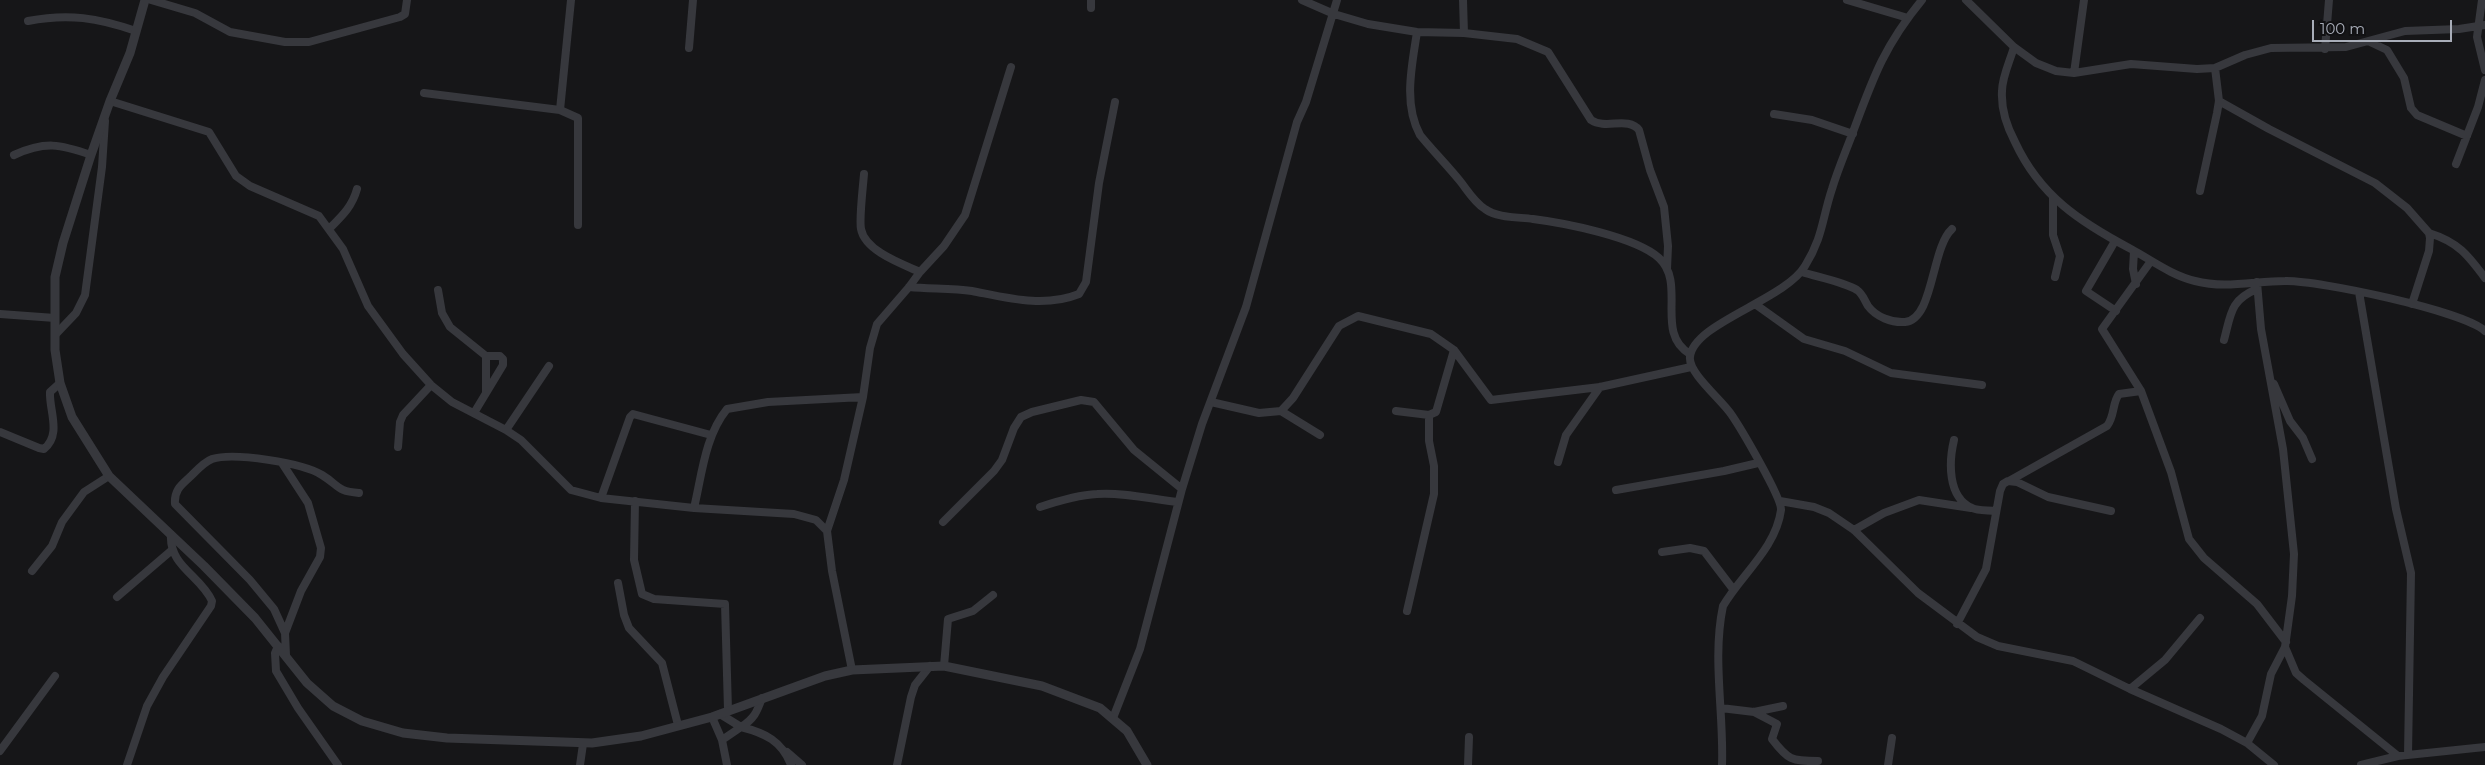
<!DOCTYPE html>
<style>
body{margin:0}
#map{position:relative;width:2485px;height:765px;overflow:hidden;background:#161618;font-family:Montserrat,sans-serif}
canvas{display:block}
.scale{position:absolute;left:2312px;top:20px;width:140px;height:22px;box-sizing:border-box;border:2px solid #a8adb8;border-top:0;padding-left:6px;font-size:15px;line-height:18px;white-space:nowrap;color:#a8adb8;-webkit-text-stroke:4px #111113;paint-order:stroke}
</style>
<div id="map">
<canvas width="2485" height="765"></canvas>
<div class="scale">100 m</div>
</div>
<script>
const ctx = document.querySelector('canvas').getContext('2d');
ctx.lineJoin = 'round';
function strokePath(path, color, width, dash) {
  ctx.strokeStyle = color;
  ctx.lineWidth = width;
  ctx.lineCap = dash ? 'butt' : 'round';
  ctx.setLineDash(dash || []);
  ctx.stroke(path);
}
strokePath(new Path2D(`
 M151,0l44,13 35,19 55,10h24l91,-25 5,-3 2,-14
 M1302,0l32,14 34,10 49,8 47,1 53,6 31,13 43,68c15,10 37,-4 48,10l11,40 14,37 4,39 -1,23
 M1463,0l1,33
 M1847,0l61,18
 M1966,0l48,47 22,16 20,8 18,2 57,-9 66,5 18,-1 30,-13 26,-7 75,-1 59,-16 54,-2 26,-4
 M2482,0l-5,37 8,33
 M1091,8v-8
 M28,21c41,-8 70,-3 108,10
 M1417,32c-5,33 -14,72 3,103 13,16 27,30 40,46 8,10 14,21 25,28 12,9 33,8 48,10 32,4 103,18 126,39 28,26 -5,75 31,96
 M2370,42l17,8 17,28 7,30 6,7 50,21
 M2014,47c-4,14 -12,30 -12,44 -1,17 5,36 13,51 25,54 65,80 116,107 22,12 40,26 64,32 30,8 60,0 90,0 33,-1 179,30 200,50
 M689,48l4,-48
 M2325,49l4,-49
 M2074,73l10,-73
 M424,93l136,17 18,8v107
 M110,101l99,31 27,44 14,10 69,30 24,33 25,57 35,48 28,31 21,17 54,28 15,10 50,50 30,8 93,10 100,6 22,6 11,11 5,40 20,99
 M2219,101l50,28 106,54 32,25 22,25 1,5 -1,13 -17,53
 M560,110l11,-110
 M1774,114l38,6 41,14
 M14,155c31,-14 46,-11 77,0
 M2456,164l22,-57 7,-27
 M864,174c-1,13 -5,45 -3,55 4,22 41,35 59,43
 M2200,191l17,-78 2,-12 -4,-33
 M2053,197v38l7,21 -5,21
 M329,229c13,-13 23,-22 28,-40
 M2429,233c29,9 39,22 56,45
 M2115,241l-29,50 30,20
 M2134,251l-1,18 3,15
 M2151,261l-49,68 39,62 30,81 18,67 15,19 53,46 29,38
 M1802,272c15,5 42,10 55,18 6,4 7,10 11,16 8,11 24,17 37,16 29,-3 26,-74 47,-93
 M909,287c21,2 43,1 63,4 36,7 72,17 107,3l7,-12 13,-99 16,-81
 M438,290l4,23 8,14 36,29h14l3,3v6l-29,48
 M2359,292l37,217 15,64 -3,182
 M1755,304l49,35 41,12 46,22 91,12
 M0,314l55,4
 M56,334l20,-21 9,-18 17,-128 3,-46
 M2224,340c7,-26 6,-40 33,-51
 M2274,384l16,37 13,17 9,21
 M486,392v-36
 M1211,402l48,11 22,-2 12,-13 46,-72 19,-10 73,18 23,16 37,50 109,-13 91,-20
 M1281,411l39,24
 M1396,411l33,4 7,-3 18,-62
 M506,430l43,-64
 M0,432l39,16 5,1c18,-15 5,-38 6,-57l10,-9
 M1954,440c-5,21 -7,57 18,68 6,3 16,2 24,3
 M398,447l2,-25 3,-7 28,-30
 M1558,462l8,-27 34,-48
 M282,463l26,40 13,45 -1,9 -19,34 -16,42
 M2009,481l98,-55c8,-10 5,-23 12,-32l22,-3
 M1616,490l108,-19 34,-8
 M601,498l29,-81 3,-3 78,21
 M635,501l-1,59 8,34 12,5 71,5 3,106
 M1780,501l34,6 15,6 25,17 64,63 59,44 21,9 75,15 57,28 91,40 26,14 27,22
 M1040,507c18,-6 37,-12 57,-13 26,-2 54,5 81,8
 M694,508c8,-34 11,-72 33,-99l41,-7 95,-5
 M943,522l51,-51 8,-11 12,-32 7,-11 11,-5 49,-12 13,2 40,48 48,39
 M1854,530l30,-17 35,-13 52,8
 M827,531l17,-51 19,-83 7,-49 7,-24 32,-37 11,-15 24,-26 21,-31 46,-148
 M1662,552l28,-4 14,3 29,38
 M32,571l20,-25 10,-24 22,-30 25,-16
 M618,583l6,32 5,13 33,35 16,62
 M117,597l55,-47
 M1407,611l27,-117v-28l-5,-25v-26
 M1957,624l29,-55 14,-78 3,-7 5,-3 9,1 31,15 63,14
 M278,646l-3,7 1,18 22,37 40,57
 M2285,647l11,26 8,7 94,76
 M286,655l-1,-22 -11,-24 -24,-29 -75,-76c-1,-14 6,-19 16,-28 6,-6 13,-14 21,-17 22,-7 91,4 110,16 18,11 14,16 37,18
 M944,666l4,-47 25,-8 20,-16
 M2130,689l35,-29 35,-42
 M1721,708l33,4 29,-6
 M1754,712l23,12 -5,15c16,21 19,22 46,22
 M720,714l21,13c13,-8 16,-15 21,-29
 M712,717l10,23 19,-13c24,6 41,14 50,38
 M1113,718l27,-69 42,-160 20,-65 44,-117 51,-185 9,-20 31,-102
 M722,740l5,25
 M2247,743l15,-27 9,-42 14,-27 7,-51 2,-42 -11,-105 -22,-120 -4,-47
 M0,751l55,-75
 M787,752l15,13
 M127,765l20,-59 16,-29 48,-71 1,-5c-11,-25 -43,-35 -41,-66
 M580,765l3,-21
 M897,765l14,-68 4,-12 15,-19
 M1468,765l1,-28
 M1722,765c2,-52 -10,-107 1,-159 18,-31 53,-58 58,-96 1,-12 -41,-83 -50,-96 -9,-14 -43,-41 -41,-57 3,-34 95,-57 115,-91 18,-29 17,-47 27,-77 6,-20 14,-38 21,-57 20,-54 31,-86 69,-132
 M1888,765l4,-27
 M2361,765l37,-9 87,-9`), '#37383d', 8);
strokePath(new Path2D(`
 M145,0l-15,53 -20,48 -19,54 -28,88 -8,34v73l5,33 12,34 37,59 95,90 51,52 52,65 26,23 29,15 41,12 44,5 145,5 49,-7 71,-19 113,-41 27,-6 92,-4 98,20 58,22 27,23 20,34`), '#37383d', 9);
</script>
